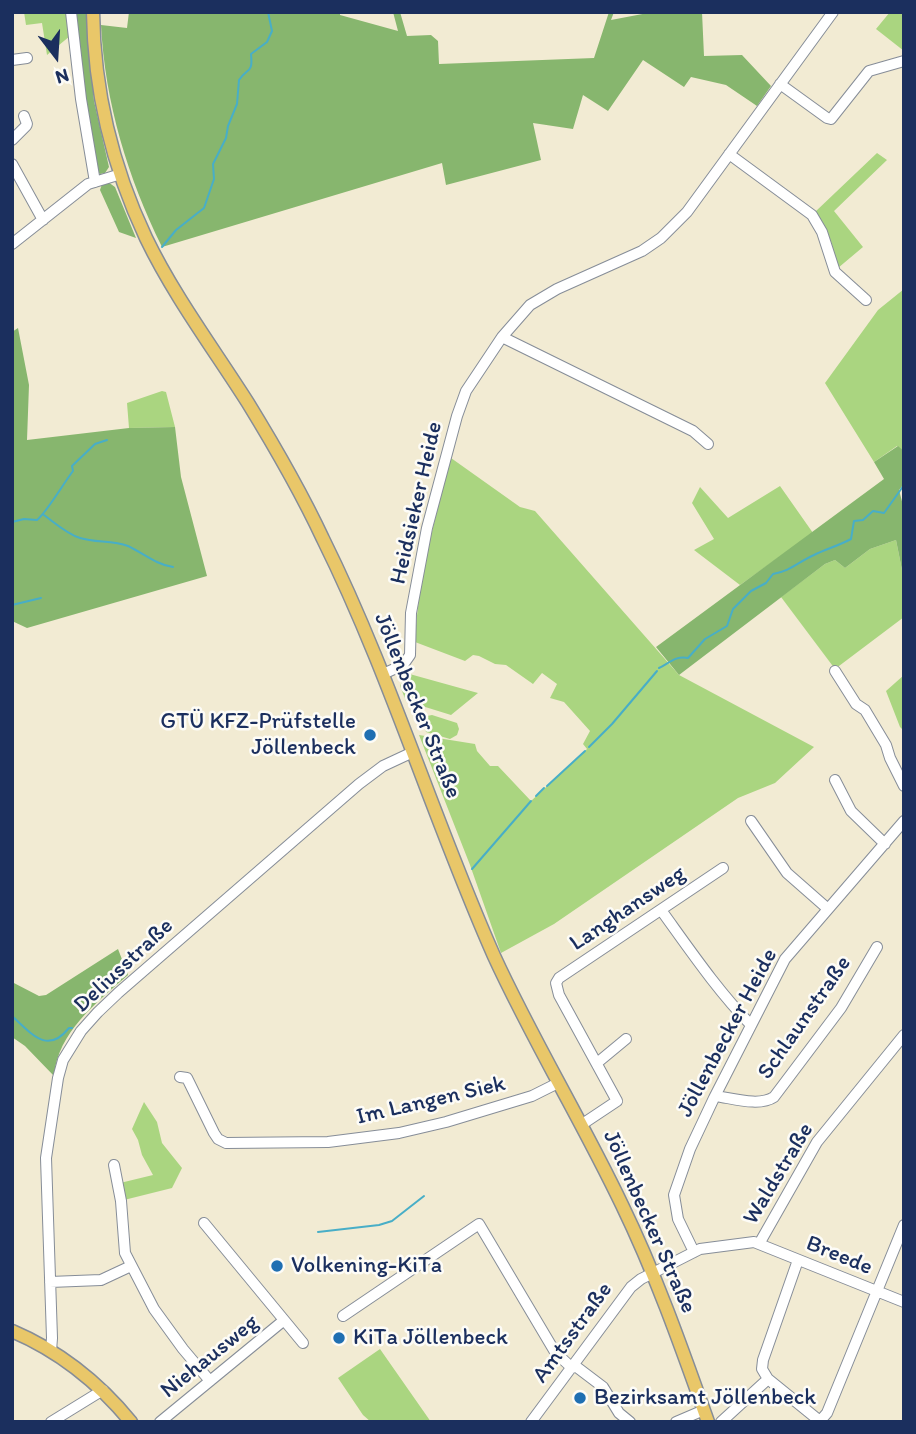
<!DOCTYPE html>
<meta charset="utf-8">
<style>
body{margin:0}
#map{position:relative;width:916px;height:1434px;overflow:hidden;background:#f2ebd3;font-family:Itim,sans-serif}
canvas{display:block}
.frame{position:absolute;inset:0;border:14px solid #1b2f5e;pointer-events:none}
.north{position:absolute;left:21px;top:21px;width:70px;height:70px;-webkit-text-stroke:5px #fdfcf7;paint-order:stroke;rotate:163deg;font-size:19px;font-weight:700;line-height:28px;text-align:center;color:#1b2f5e}
.north::after{content:'';display:block;margin:auto;width:24px;height:32px;background:#1b2f5e;clip-path:polygon(50% 0,100% 100%,50% 72%,0 100%)}
</style>
<div id="map">
<canvas width="916" height="1434"></canvas>
<div class="frame"></div>
<div class="north">N</div>
</div>
<script>
const ctx = document.querySelector('canvas').getContext('2d');
ctx.lineJoin = 'round';
function paint(path, color) {
  ctx.fillStyle = color;
  ctx.fill(path, 'evenodd');
}
function strokePath(path, color, width, dash) {
  ctx.strokeStyle = color;
  ctx.lineWidth = width;
  ctx.lineCap = dash ? 'butt' : 'round';
  ctx.setLineDash(dash || []);
  ctx.stroke(path);
}
function write(font, color, halo, rows, align = 'center') {
  ctx.font = font + ' Itim,sans-serif';
  ctx.lineWidth = 5;
  ctx.setLineDash([]);
  ctx.textBaseline = 'middle';
  ctx.strokeStyle = halo;
  ctx.fillStyle = color;
  for (const [text, x, y, turn = 0] of rows) {
    ctx.save();
    ctx.translate(x, y);
    ctx.rotate((+turn || 0) * Math.PI / 180);
    ctx.textAlign = isNaN(turn) ? turn : align;
    if (halo) ctx.strokeText(text, 0, 0);
    ctx.fillText(text, 0, 0);
    ctx.restore();
  }
}
paint(new Path2D(`
 M24,12h43l3,24 -23,19 -5,-32 -16,2z
 M890,12h14v39l-28,-22z
 M877,153l10,7 -53,51 29,36 -25,21 -15,-44 -8,-12z
 M904,289v162l-7,-5 -23,16 -49,-79 53,-73z
 M162,391l4,1 9,35 -46,1 -2,-25z
 M451,458l69,49 15,4 144,164 135,72 -39,36 -37,15 -184,126 -53,29 -31,-88 -51,-130 56,9 2,7 13,15h8l33,35 56,-52 -4,-5 7,-13 -26,-29 -14,-4 7,-14 -15,-11 -9,11 -27,-19 -11,-1 -16,-8 -6,-1 -8,6 -50,-19c3,-63 20,-124 36,-184z
 M780,486l33,47 -73,52 -46,-35 20,-11 -22,-36 8,-16 28,31z
 M896,540l8,40v37l-69,52 -54,-72 44,-33 10,-4 10,8 25,-19z
 M406,673l72,20 -27,22 -45,-14 -6,-15z
 M904,675v56l-4,-4 -14,-36z
 M432,715l25,8 2,6 -2,6 -7,4 -24,-7 -3,-9 4,-7z
 M144,1102l13,20 5,21 20,25 -10,20 -48,12 -4,-17 33,-8 -11,-20 -4,-15 -6,-11z
 M380,1349l51,73h-60l-8,-7 -25,-37z`), '#aad580');
paint(new Path2D(`
 M75,12h11l8,89 15,66 -4,6 -5,1 -6,-6z
 M129,12h211v3l58,16 -5,-19h7l7,24 24,-1 7,6 1,23 155,-6 15,-46h5l-3,8 42,-8h49l2,44 38,-1 29,31 -14,20 -31,-21 -35,-8 -7,10 -41,-27 -35,51 -25,-16 -10,34 -40,-6 8,37 -95,25 -4,-22 -280,84c-34,-69 -57,-144 -61,-222l26,3z
 M108,182l7,5 21,51 -17,-6 -19,-42 2,-6z
 M18,328l11,57 -2,55 102,-12 46,-1 6,50 26,99 -180,52 -15,-7v-289z
 M898,446l6,5v33l-5,6 5,19v71l-8,-40 -26,9 -25,19 -10,-8 -10,4 -146,111 -23,-28 228,-168 -10,-17z
 M118,949l10,26c-32,28 -70,57 -74,101l-29,-30 -13,-9v-55l27,14 7,-1z`), '#87b66e');
strokePath(new Path2D(`
 M162,247l14,-17 28,-22 10,-29 -1,-15 13,-26 2,-12 9,-22 2,-24c9,-13 14,-6 12,-26l16,-12 5,-11 -4,-19
 M44,515c11,8 23,19 36,23 16,5 32,2 48,8 15,7 29,19 45,21
 M12,522l12,-3 13,1c10,-8 26,-36 36,-49l-1,-5 23,-22 12,-4
 M12,605l29,-7
 M659,668c9,-4 17,-13 29,-10l17,-19 22,-13 6,-17 18,-18 15,-8 7,-9c18,-3 25,-12 41,-19 12,-6 24,-9 37,-16l3,-18 9,-1 10,-9 11,2 20,-28
 M589,747l23,-23 45,-53
 M547,786l38,-35
 M536,796l8,-8
 M472,869l59,-68
 M12,1016c20,18 35,39 57,12h3
 M318,1232l61,-7 13,-4 32,-25`), '#48aec7', 2);
const minor = new Path2D(`
 M71,12l10,87 14,83
 M12,60l15,-2
 M780,84l47,34 4,1 38,-48 35,-10
 M12,140l14,-14 1,-2 -3,-8
 M729,154l83,61 10,17 13,40 31,28
 M12,164l31,56
 M12,244l76,-60 33,-10
 M502,337l191,94 15,13
 M835,671l21,33 9,6 21,35 4,13 14,28
 M383,674l20,-9 7,-10 1,-42 16,-85 30,-112 9,-25 36,-54 28,-32 27,-16 85,-38 19,-13 26,-26 146,-200
 M835,780l16,31 34,33
 M751,821l36,52 41,36
 M661,910c29,40 56,80 90,115
 M597,1063l29,-24
 M180,1077l7,1 27,55 4,6 8,4 102,-1 71,-9 47,-11 86,-26 26,-13
 M715,1096c17,2 44,11 59,1l67,-89 36,-61
 M581,1125l36,-24 -58,-106 -3,-12 3,-5 164,-110
 M114,1165l7,36 4,52 29,56 29,40 27,32
 M204,1223l99,120
 M759,1244l58,-102 87,-107
 M694,1252l-16,-33 -4,-24 16,-46 24,-51 71,-139 119,-138
 M798,1260l-35,100 -1,9 6,10 53,43
 M50,1282l51,-2 30,-14
 M343,1316l136,-92 76,128 17,16
 M51,1351l1,-13 -6,-180 12,-80 5,-18 18,-29 17,-19 20,-19 241,-209 24,-18 30,-14
 M574,1365l29,22 16,26 11,9
 M820,1421l7,-8 77,-188
 M51,1422l52,-32
 M160,1422l123,-101
 M531,1422l100,-135 10,-8 59,-30 54,-7 150,60
 M676,1422l28,-12
 M721,1422l47,-43`);
const major = new Path2D(`
 M93,12c1,78 20,156 53,226 28,58 67,110 102,165 27,44 53,89 75,136 67,135 110,280 171,417 39,85 88,165 128,249 34,70 60,144 86,217
 M12,1331c47,20 87,52 119,91`);
strokePath(minor, '#868d98', 12);
strokePath(major, '#868d98', 15);
strokePath(minor, '#fff', 10);
strokePath(major, '#e9c769', 12);
for (const [x, y, r, color] of [
 [370,735,7,"#1f6fb2"],
 [277,1266,7,"#1f6fb2"],
 [339,1338,7,"#1f6fb2"],
 [580,1398,7,"#1f6fb2"]
]) {
  const dot = new Path2D();
  dot.arc(x, y, r, 0, 2 * Math.PI);
  ctx.fillStyle = color;
  ctx.fill(dot);
  strokePath(dot, '#fdfcf7', 2.5);
}
write('23px', '#1b2f5e', '#fdfcf7', [
 ["Heidsieker Heide",417,503,-77],
 ["Jöllenbecker Straße",417,706,68],
 ["Langhansweg",628,909,-34],
 ["Deliusstraße",124,966,-43],
 ["Schlaunstraße",805,1018,-55],
 ["Jöllenbecker Heide",728,1033,-62],
 ["Im Langen Siek",431,1101,-13],
 ["Waldstraße",779,1174,-59],
 ["Jöllenbecker Straße",649,1222,66],
 ["Breede",839,1256,22],
 ["Amtsstraße",573,1333,-54],
 ["Niehausweg",210,1357,-39]
]);
write('23px', '#1b2f5e', '#fdfcf7', [
 ["GTÜ KFZ-Prüfstelle",356,722,"right"],
 ["Jöllenbeck",356,748,"right"],
 ["Volkening-KiTa",291,1266],
 ["KiTa Jöllenbeck",353,1338],
 ["Bezirksamt Jöllenbeck",594,1398]
], 'left');
</script>
